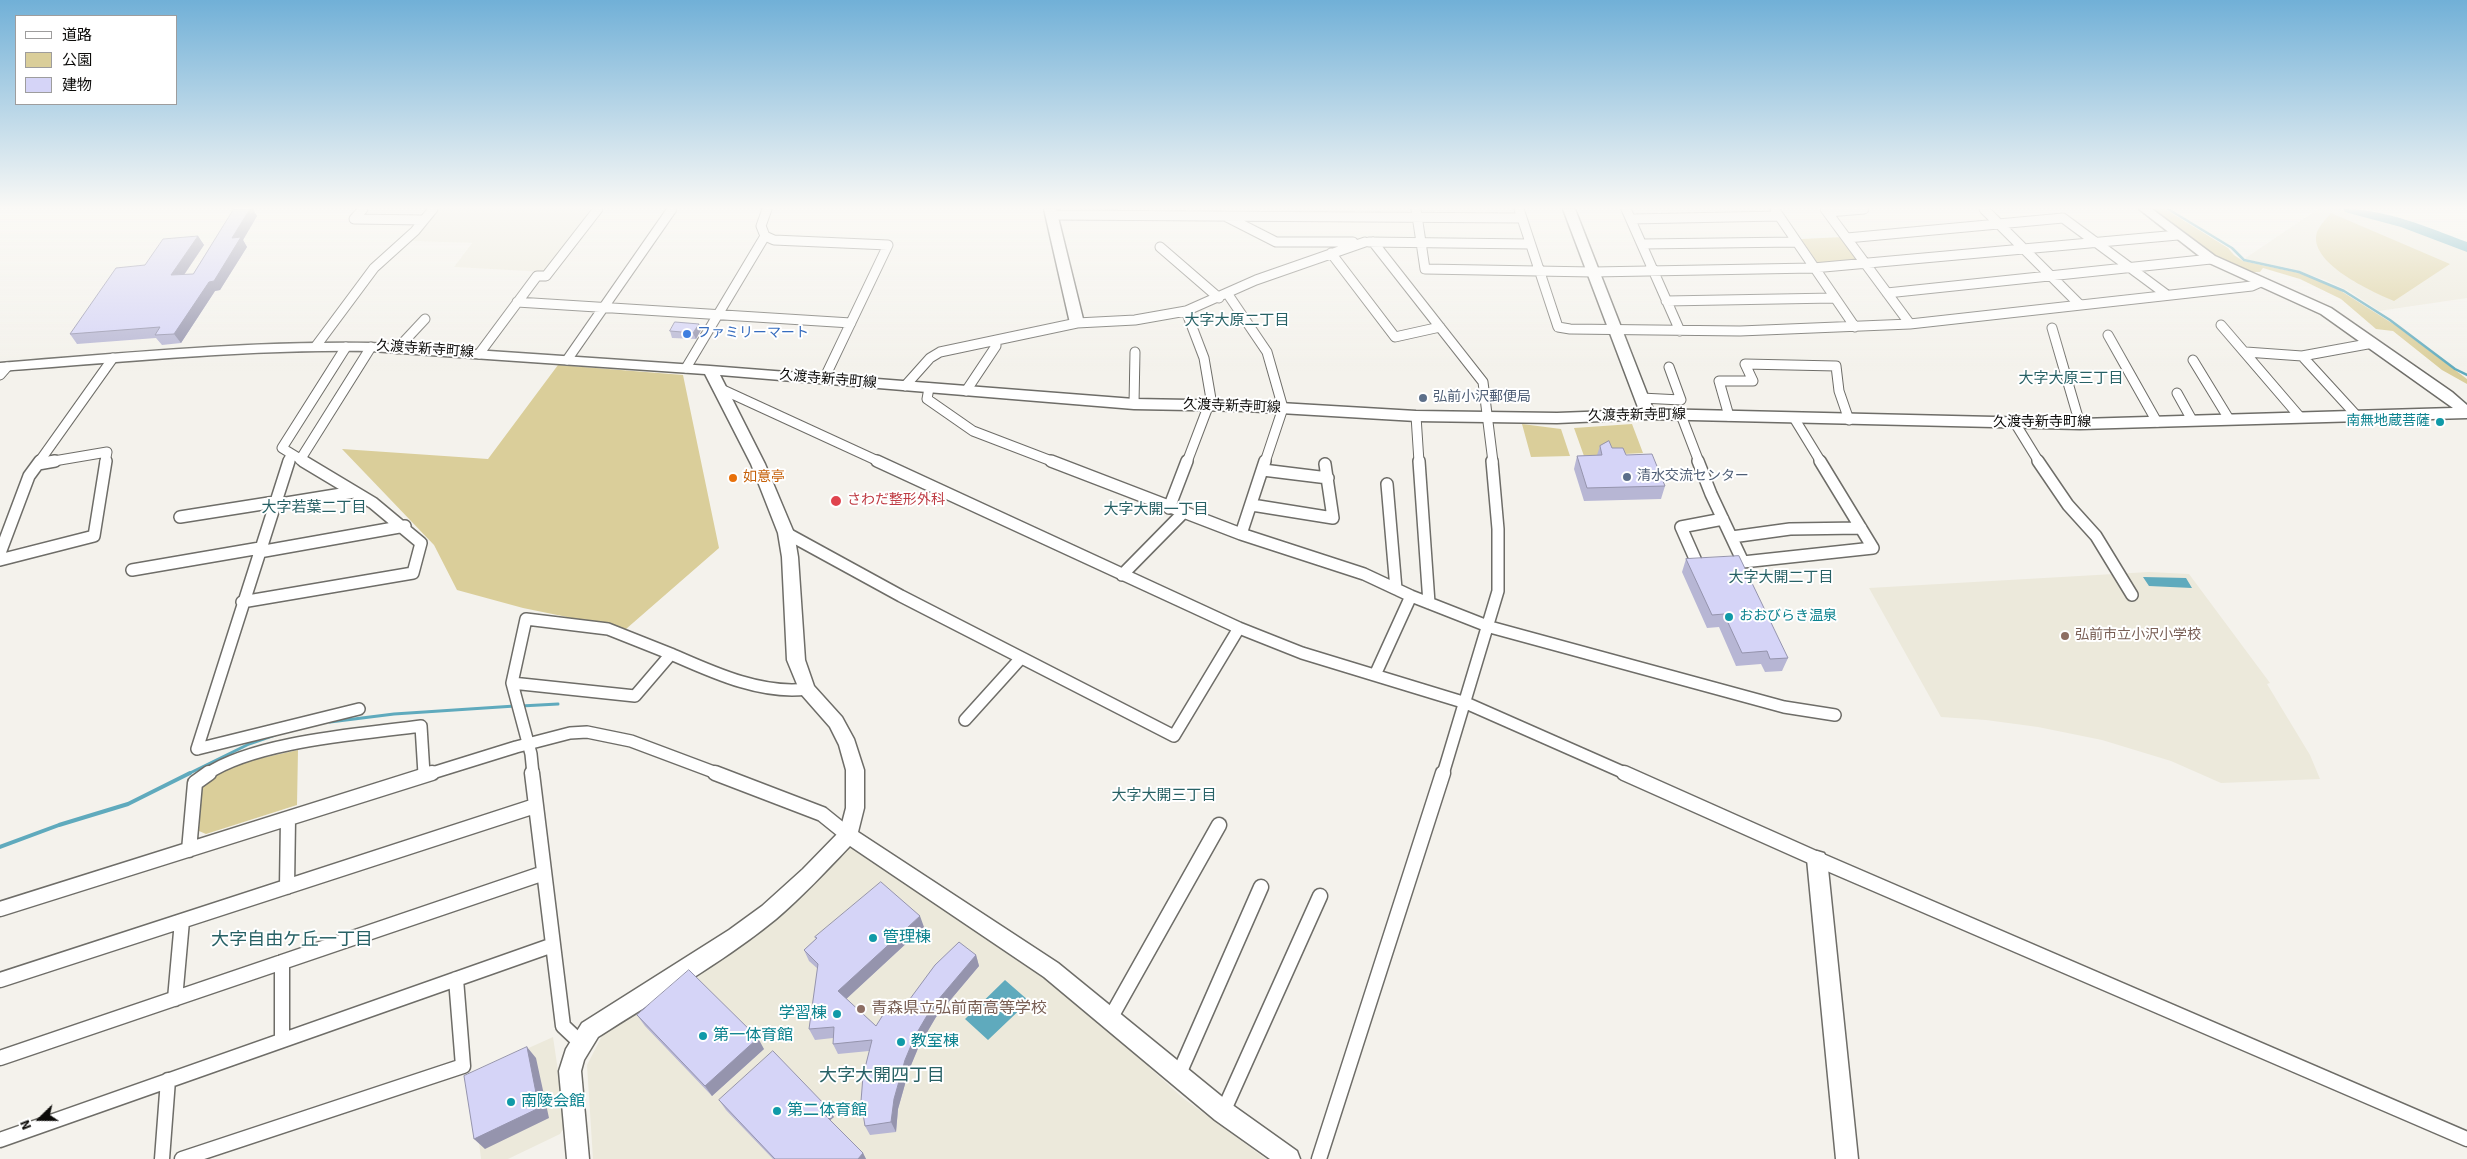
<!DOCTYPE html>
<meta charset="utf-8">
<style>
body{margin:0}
#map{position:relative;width:2467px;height:1159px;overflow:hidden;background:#f4f2ec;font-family:"Source Sans 3","Noto Sans JP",sans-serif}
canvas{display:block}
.legend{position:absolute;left:15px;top:15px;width:162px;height:90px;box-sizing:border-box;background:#fff;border:1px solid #9e9d9d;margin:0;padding:6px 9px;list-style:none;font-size:15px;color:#0c0b09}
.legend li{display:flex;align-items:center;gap:10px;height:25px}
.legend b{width:25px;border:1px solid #9e9d9d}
.north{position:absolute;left:15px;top:1094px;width:50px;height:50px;-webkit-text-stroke:4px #fff;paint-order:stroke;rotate:248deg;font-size:14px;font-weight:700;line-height:20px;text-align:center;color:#0c0b09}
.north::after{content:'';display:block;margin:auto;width:18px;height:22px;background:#0c0b09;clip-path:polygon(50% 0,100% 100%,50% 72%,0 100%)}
</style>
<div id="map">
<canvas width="2467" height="1159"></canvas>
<ul class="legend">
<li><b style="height:6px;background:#fff"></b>道路</li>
<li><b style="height:14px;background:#dace9a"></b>公園</li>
<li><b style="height:14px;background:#d5d4f7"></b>建物</li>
</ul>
<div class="north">N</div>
</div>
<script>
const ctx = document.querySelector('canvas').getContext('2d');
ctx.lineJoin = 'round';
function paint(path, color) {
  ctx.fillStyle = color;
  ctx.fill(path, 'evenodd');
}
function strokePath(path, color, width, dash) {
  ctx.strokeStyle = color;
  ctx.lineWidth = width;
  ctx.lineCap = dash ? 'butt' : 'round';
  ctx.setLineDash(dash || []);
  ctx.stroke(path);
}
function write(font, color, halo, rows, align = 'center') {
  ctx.font = font + ' "Source Sans 3","Noto Sans JP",sans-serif';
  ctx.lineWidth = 4;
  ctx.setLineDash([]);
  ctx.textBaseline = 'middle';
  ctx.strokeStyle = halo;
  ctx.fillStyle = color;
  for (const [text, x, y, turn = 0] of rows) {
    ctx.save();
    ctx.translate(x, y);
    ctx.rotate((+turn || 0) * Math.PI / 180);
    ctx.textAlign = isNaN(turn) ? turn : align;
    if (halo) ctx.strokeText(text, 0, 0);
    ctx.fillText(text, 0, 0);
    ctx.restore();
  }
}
paint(new Path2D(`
 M437,209h158l-49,63 -92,-5 18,-24 -62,-2z
 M2318,209h21l59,16 69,26v47l-88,13 -30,-20 -24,-11 -33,-11 -48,-10z
 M2149,572l40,2 81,109 -3,1 43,71 10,24 -99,4 -50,-22 -69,-21 -64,-13 -52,-7 -45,-3 -72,-129z
 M850,847l224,152 109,99 83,61h-673l-6,-94 16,-31 164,-109 42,-36z
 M553,1037l13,88 -6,9 -52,25h-27l-10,-85z`), '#ece9db');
paint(new Path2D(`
 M2151,209h14l63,39 6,7 9,6 56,12 34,13 62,39 72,54v5l-25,-14 -49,-39 -17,-2 -35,-30 -41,-20 -37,-11 -3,4h-17l-14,-7 -36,-23z
 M2331,213l119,51 -56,37c-21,-9 -87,-38 -77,-69 3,-7 9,-13 14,-19z
 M1842,237l19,26 -42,2 -18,-26z
 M558,365l125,10 36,173 -93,81 -103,-21 -66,-18 -23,-45 -92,-96 146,10z
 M1522,424l39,5 9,27 -39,1z
 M1632,424l11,29 -59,3 -10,-28z
 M298,750l-1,55 -91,29 -7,-3 3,-50 42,-19z`), '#dace9a');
paint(new Path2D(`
 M2143,577l43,1 6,10 -43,-2z
 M1005,980l24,21 -41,39 -23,-21z`), '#5faabd');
strokePath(new Path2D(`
 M2168,209l64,39 12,12 55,12 45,19 46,29 65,49 12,6`), '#5faabd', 2.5);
strokePath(new Path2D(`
 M521,706l37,-2
 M330,722l64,-8 121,-8
 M188,774l61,-30 26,-9`), '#5faabd', 3);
strokePath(new Path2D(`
 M0,847l59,-22 69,-21 62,-31`), '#5faabd', 4);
paint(new Path2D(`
 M2343,209c43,0 84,18 124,33v10l-66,-25 -56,-15z`), '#5faabd');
const streetFar2 = new Path2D(`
 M363,209l-9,10 70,1
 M1416,209l9,60 168,3 220,-4 365,-33
 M1519,209l39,118 12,2 170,2 170,-7 342,-38 9,-4
 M1626,209l54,122
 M1825,209l85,115
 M1984,209l96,96
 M1775,210l80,117
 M1828,212l36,-3
 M1052,215l470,3
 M1225,216l51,26h77
 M1631,219l147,-3
 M765,236l9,4 114,5 -64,134
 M765,236l-4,-10 6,-17
 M1847,238l216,-20 104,77
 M1369,242l161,2
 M1373,242l110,140 10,80
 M1642,244l153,-2
 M1160,247l59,51
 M1331,253l64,84 45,-10
 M1227,293l40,59 16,56 -18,54
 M1887,293l324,-34
 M1666,301l168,-3
 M517,302l334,21
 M1186,311l18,47 7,41 -24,63
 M2221,325l79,92
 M2052,328l28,96
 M2108,335l49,87
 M316,346l58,-78 41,-37 18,-22
 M397,349l28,-30
 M2246,352l56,4
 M479,354l58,-78h9l52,-67
 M567,360l105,-151
 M2193,360l36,59
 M686,368l79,-132
 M0,375l7,-8
 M905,386l25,-28 10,-6 137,-29 58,-3 51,-9 70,-31 109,-38
 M719,388l161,74
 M929,388l-2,11 46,32 81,31
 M966,391l30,-45v-6
 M2177,393l15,27
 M1641,398l40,2 -12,-33
 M1134,404l1,-52
 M1681,415l18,47
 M2356,415l-54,-59 71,-13
 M1416,416l3,46
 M1729,416l-10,-35h34l-8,-17 91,2 3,25 10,29
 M1794,418l27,44
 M2015,423l24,39
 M300,460l71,-113
 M39,462l74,-104
 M48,462l59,-10 -2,10
 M288,462l3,-8
 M305,462l-23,-14 64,-101`);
const streetFar1 = new Path2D(`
 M877,461l362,167 63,25 164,50 161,71
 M1051,461l190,73 123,40 47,22 79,31 294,80 51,8
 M1419,461l10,142
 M1698,461l13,33 32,68 130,-14 -53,-87
 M2038,461l30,44 28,31 36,59
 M38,464l17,-3
 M1263,470l65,8
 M1387,484l9,105
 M274,505l80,-13
 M1252,505l81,13 -8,-54
 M1169,508l18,-47
 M180,517l95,-15
 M786,533l115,63 273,140 65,-108
 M1241,534l24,-73
 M1732,537l58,-8 71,-1
 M259,552l146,-26
 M0,553l29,-77 11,-15
 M0,560l94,-24 12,-75
 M1696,561l-15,-34 42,-8
 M132,570l128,-22
 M1122,575l61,-62
 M242,602l171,-29 8,-30 -48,-40 -70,-42
 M526,619l82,10 63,25 -36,42 -123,-13z
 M671,654c41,18 90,41 136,35
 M1375,675l36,-79
 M512,683l19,71 2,20
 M965,720l56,-62
 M197,749l92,-288
 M197,749l162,-40
 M207,774c49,-33 155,-40 214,-48l3,48
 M429,774l87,-27 54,-14 17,-1 44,9 88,33
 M1443,774l55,-183v-62l-6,-68`);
const street = new Path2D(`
 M532,773l31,253 18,17
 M715,773l107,41 26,21
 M1624,773l193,86 650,280
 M189,850l6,-67 14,-10
 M287,887l1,-68
 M0,909l432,-136
 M282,962v78
 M0,980l535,-174
 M175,999l7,-78
 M1111,1017l108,-192
 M0,1058l544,-185
 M1178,1076l83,-189
 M1223,1112l97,-216
 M0,1140l553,-195
 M162,1159l6,-79
 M182,1159l281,-93 -7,-87
 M1319,1159l124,-386`);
const secondary = new Path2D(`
 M1044,209h12l28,114 -2,3h-10l-2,-3z
 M1563,209h12l78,200 427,10 373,-11 -132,-94 -114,-52 -68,-53h13l63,47 116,52 121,84 15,13v13l-387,11 -432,-10 -91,4 -141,-2 -170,-10 -112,-2 -414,-34 45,89 29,69 4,24 7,103 9,26 28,31 12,22 10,31v38l-6,24 200,131 173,141 66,47 3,8h-30l-55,-39 -171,-143 -194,-131c-24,25 -48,51 -74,73 -55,45 -119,80 -178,118l-14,23 -3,11 8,88h-22l-8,-88 7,-22 16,-26 147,-93 33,-24 41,-37 37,-38 6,-23v-38l-7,-25 -9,-18 -29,-33 -14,-34 -5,-103 -4,-24 -27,-69 -46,-90 -334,-23c-124,-2 -248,11 -371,20v-8c123,-10 247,-22 371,-20l339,23 424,33 112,2 170,10 141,2 82,-3z
 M1817,851l7,2 3,6 31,300h-22l-29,-300 3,-6z`);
strokePath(streetFar2, '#6e6d68', 11);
strokePath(streetFar1, '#6e6d68', 14);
strokePath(street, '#6e6d68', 17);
strokePath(secondary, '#6e6d68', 3);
strokePath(streetFar2, '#fff', 9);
strokePath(streetFar1, '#fff', 11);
strokePath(street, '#fff', 14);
paint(secondary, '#fff');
paint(new Path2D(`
 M234,209h19l4,7 -14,24 4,7 -27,43 -5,1 -34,52 -19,2 -6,-7 -79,6 -7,-10 75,-69 53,-29 6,9 -20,30 9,-1z
 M699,324l2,6 -5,9 -24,-1 -2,-7z
 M1600,446l12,2 14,7 39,31 -4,13 -77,2 -10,-32 3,-13 20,-1z
 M1686,559l102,99 -6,13 -17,1 -4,-8 -25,2 -17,-39 -12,1 -25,-56z
 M924,927l-78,72 30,27 28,-19 72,-52 3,11 -43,51 -17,29 -10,24 -11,39 -2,23 -26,3 -5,-9 4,-75 -31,3 -5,-10v-6l-18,2 -6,-11 9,-60 -9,-8 -5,-11 12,-11 -1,-2z
 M637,1015l127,34 -52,47 -67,-70z
 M719,1100l115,17 -4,3 33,33 3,6h-93l-47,-49z`), '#b7b6d4');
paint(new Path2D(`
 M250,209h3l4,7 -14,24 4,7 -27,43 -5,1 -34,52 -7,-9z
 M198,236l6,9 -27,40 -6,-10z
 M699,324l2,6 -5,9 -3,-6z
 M920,916l4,11 -81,75 -5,-11z
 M976,955l3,11 -43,51 -17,29 -10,24 -11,39 -2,23 -5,-10 3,-23 11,-39 10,-24 17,-29z
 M758,1038l6,11 -52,47 -7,-10z
 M527,1047l9,11 13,60 -64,31 -11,-10z
 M828,1108l6,9 -6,5 -5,-9z
 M863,1153l3,6h-8z`), '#9594ad');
const building = new Path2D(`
 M234,209h16l-18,29 9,-1 -27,44 -5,1 -35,52 -19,1 5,-8 -90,7 46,-66 29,-3 18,-26 35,-3 -27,39 22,-1z
 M675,322l24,2 -6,9 -23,-2z
 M1609,441l3,7h11l3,7 26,-1 13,32 -78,2 -10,-32 25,-1 -2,-9z
 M1739,556l49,102 -18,1 -3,-8 -25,2 -18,-39 -12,1 -26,-56z
 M881,882l39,34 -82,75 38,35 15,-24 13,5 31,-42 24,-23 17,13 -44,52 -17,29 -10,24 -11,39 -3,23 -26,4 -4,-25 2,-25 9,-36 -39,4 1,-17 -25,2 9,-65 -14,-14 13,-12 -2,-1z
 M689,970l69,68 -53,48 -68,-71z
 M527,1047l12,61 -65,31 -10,-63z
 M773,1051l55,57 -5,5 40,40 -5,6h-83l-56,-59z`);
paint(building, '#d5d4f7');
strokePath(building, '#9594ad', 1);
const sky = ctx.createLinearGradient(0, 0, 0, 371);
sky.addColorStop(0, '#71b0d7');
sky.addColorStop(0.56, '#faf9f6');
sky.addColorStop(1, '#faf9f600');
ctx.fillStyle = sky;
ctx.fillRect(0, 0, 2467, 371);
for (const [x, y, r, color] of [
 [687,334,5,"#3f7fe0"],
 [1423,398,5,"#5c6f8a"],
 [2440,422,5,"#0f9aa8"],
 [1627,477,5,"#5c6f8a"],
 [733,478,5,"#e8710a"],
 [836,501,6,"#e0444e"],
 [1729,617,5,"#0f9aa8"],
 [2065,636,5,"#8d6e63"],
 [873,938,5,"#0f9aa8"],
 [861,1009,5,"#8d6e63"],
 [837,1014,5,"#0f9aa8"],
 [703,1036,5,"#0f9aa8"],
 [901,1042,5,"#0f9aa8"],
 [511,1102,5,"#0f9aa8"],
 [777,1111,5,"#0f9aa8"]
]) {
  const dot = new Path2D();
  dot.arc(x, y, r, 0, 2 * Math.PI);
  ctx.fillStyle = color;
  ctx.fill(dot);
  strokePath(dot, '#fff', 2);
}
write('14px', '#366cbe', '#fff', [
 ["ファミリーマート",697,334]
], 'left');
write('14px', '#0c0b09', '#fff', [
 ["久渡寺新寺町線",425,350,4],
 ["久渡寺新寺町線",828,380,5],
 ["久渡寺新寺町線",1232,407,2],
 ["久渡寺新寺町線",1637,416,-1],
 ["久渡寺新寺町線",2042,423]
]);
write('14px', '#4e5e75', '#fff', [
 ["弘前小沢郵便局",1433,398],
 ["清水交流センター",1637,477]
], 'left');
write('14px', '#0d838f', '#fff', [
 ["南無地蔵菩薩",2430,422],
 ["おおびらき温泉",1739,617,"left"]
], 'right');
write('14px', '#c56008', '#fff', [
 ["如意亭",743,478]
], 'left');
write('14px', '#be3a42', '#fff', [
 ["さわだ整形外科",847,501]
], 'left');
write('14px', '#785e54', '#fff', [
 ["弘前市立小沢小学校",2075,636]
], 'left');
write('15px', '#276165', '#fff', [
 ["大字大原二丁目",1237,322],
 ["大字大原三丁目",2071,380],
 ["大字若葉二丁目",314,509],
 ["大字大開一丁目",1156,511],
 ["大字大開二丁目",1781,579],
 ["大字大開三丁目",1164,797]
]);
write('16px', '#0d838f', '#fff', [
 ["管理棟",883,938],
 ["学習棟",827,1014,"right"],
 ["第一体育館",713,1036],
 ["教室棟",911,1042],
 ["南陵会館",521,1102],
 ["第二体育館",787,1111]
], 'left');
write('16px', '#785e54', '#fff', [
 ["青森県立弘前南高等学校",871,1009]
], 'left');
write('18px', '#276165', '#fff', [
 ["大字自由ケ丘一丁目",292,941],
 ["大字大開四丁目",882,1077]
]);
</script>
